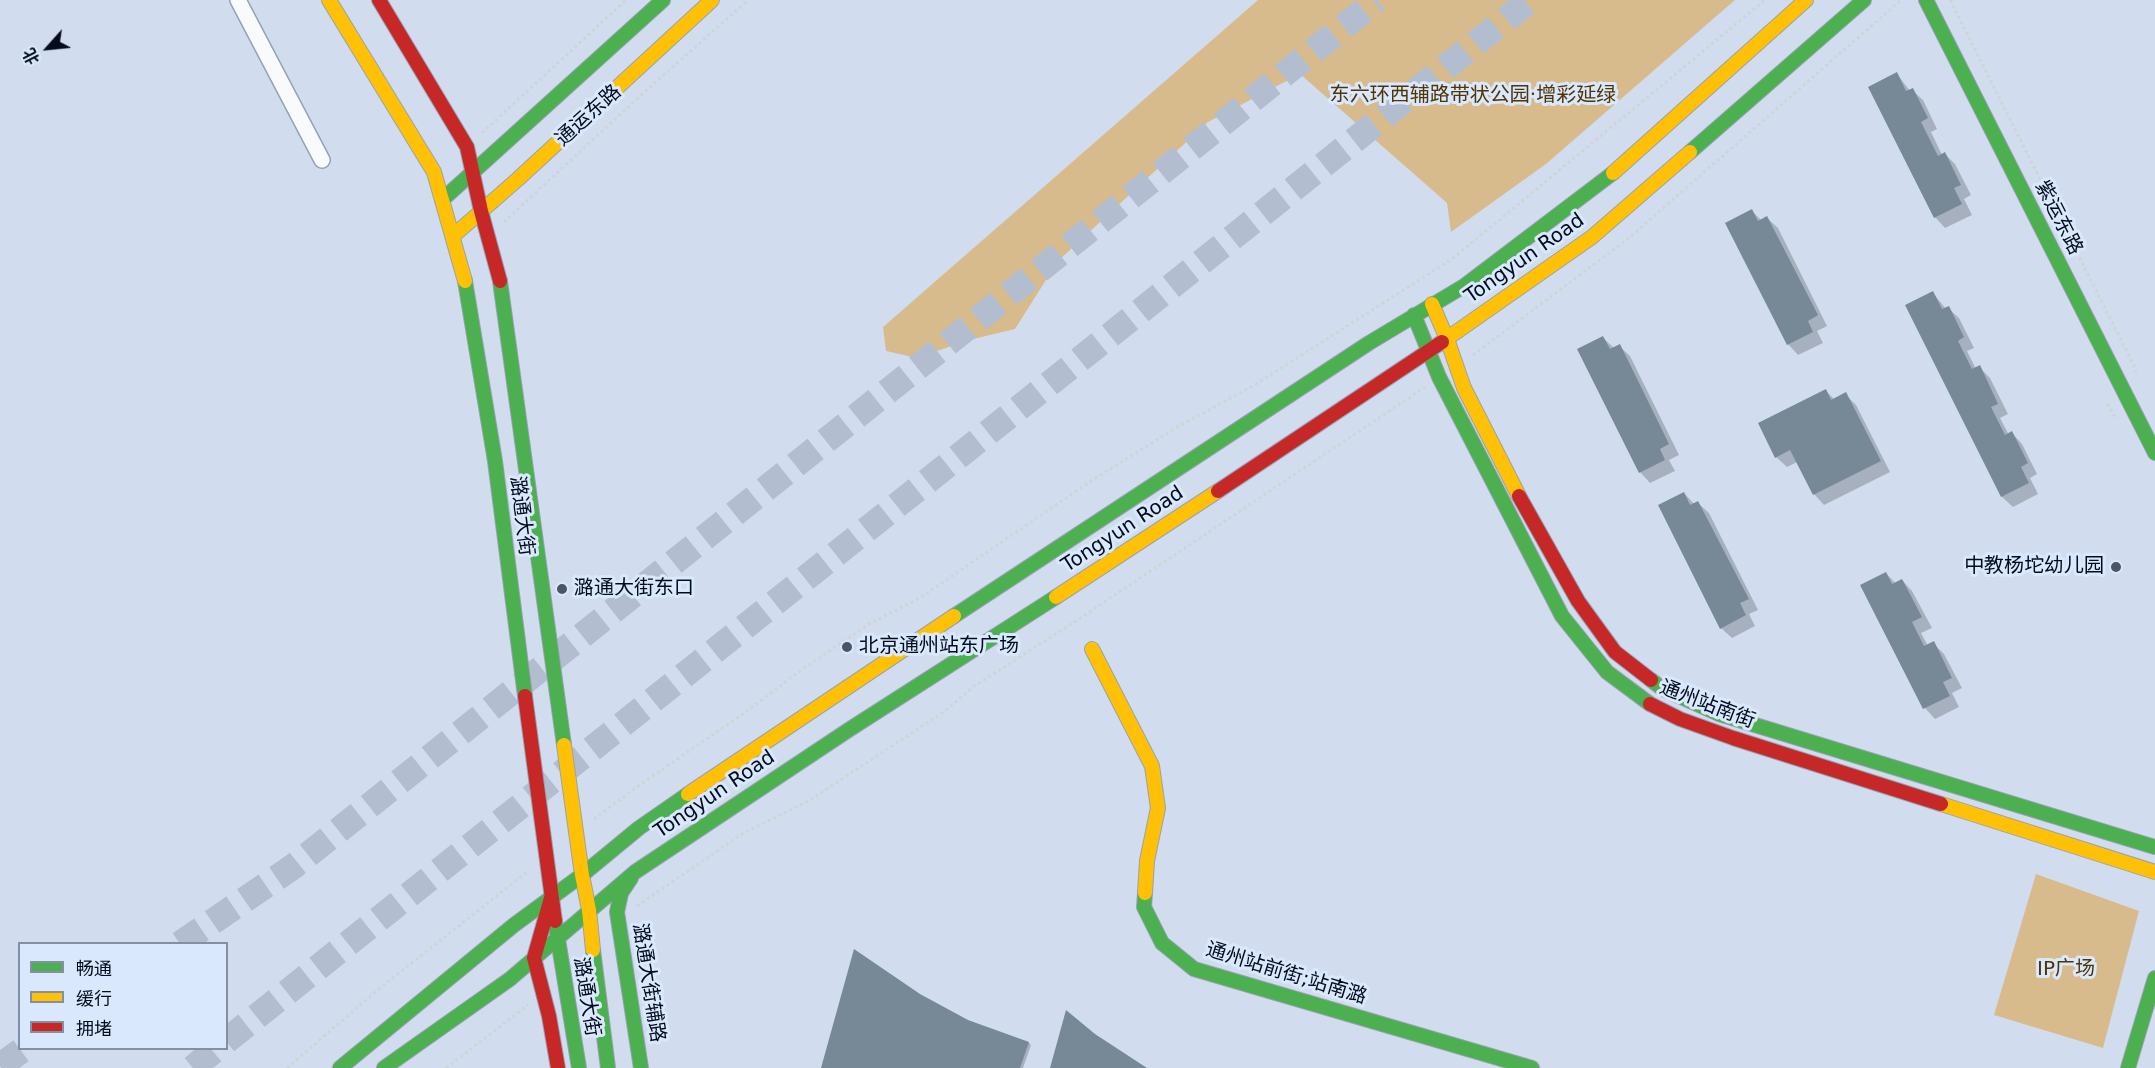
<!DOCTYPE html>
<meta charset="utf-8">
<style>
body{margin:0}
#map{position:relative;width:2155px;height:1068px;overflow:hidden;background:#d1ddee;font-family:"DejaVu Sans","Noto Sans SC",sans-serif}
canvas{display:block}
.legend{position:absolute;left:18px;top:942px;width:210px;height:108px;box-sizing:border-box;background:#d9e8fc;border:2px solid #8390a3;margin:0;padding:8px 10px;list-style:none;font-size:18px;color:#020c1d}
.legend li{display:flex;align-items:center;gap:12px;height:30px}
.legend b{width:30px;border:2px solid #8390a3}
.north{position:absolute;left:18px;top:18px;width:60px;height:60px;-webkit-text-stroke:4px #d9e8fc;paint-order:stroke;rotate:243deg;font-size:16px;font-weight:700;line-height:24px;text-align:center;color:#020c1d}
.north::after{content:'';display:block;margin:auto;width:21px;height:27px;background:#020c1d;clip-path:polygon(50% 0,100% 100%,50% 72%,0 100%)}
</style>
<div id="map">
<canvas width="2155" height="1068"></canvas>
<ul class="legend">
<li><b style="height:8px;background:#4caf50"></b>畅通</li>
<li><b style="height:8px;background:#ffc107"></b>缓行</li>
<li><b style="height:8px;background:#c62828"></b>拥堵</li>
</ul>
<div class="north">北</div>
</div>
<script>
const ctx = document.querySelector('canvas').getContext('2d');
ctx.lineJoin = 'round';
function paint(path, color) {
  ctx.fillStyle = color;
  ctx.fill(path, 'evenodd');
}
function strokePath(path, color, width, dash) {
  ctx.strokeStyle = color;
  ctx.lineWidth = width;
  ctx.lineCap = dash ? 'butt' : 'round';
  ctx.setLineDash(dash || []);
  ctx.stroke(path);
}
function write(font, color, halo, rows, align = 'center') {
  ctx.font = font + ' "DejaVu Sans","Noto Sans SC",sans-serif';
  ctx.lineWidth = 6;
  ctx.setLineDash([]);
  ctx.textBaseline = 'middle';
  ctx.strokeStyle = halo;
  ctx.fillStyle = color;
  for (const [text, x, y, turn = 0] of rows) {
    ctx.save();
    ctx.translate(x, y);
    ctx.rotate((+turn || 0) * Math.PI / 180);
    ctx.textAlign = isNaN(turn) ? turn : align;
    if (halo) ctx.strokeText(text, 0, 0);
    ctx.fillText(text, 0, 0);
    ctx.restore();
  }
}
paint(new Path2D(`
 M1258,0h477l-189,164 -95,68 -4,-29 -147,-129 -92,48 -150,139 -43,68 -46,11 -52,18 -31,-7 -3,-24z
 M2036,874l103,37 -36,137 -109,-33z`), '#d8bb8d');
paint(new Path2D(`
 M1897,74l13,17 2,-1 11,10 14,29 -6,3 11,23 3,-1 10,10 16,31 -7,4 8,16 -27,13 -10,-11z
 M1752,211l9,9 6,-2 11,10 49,98 -10,5 6,12 -25,12 -10,-11z
 M1933,293l13,16 2,-1 11,10 15,30 -7,3 9,18 3,-2 11,11 18,36 -8,4 9,17 3,-2 10,11 15,30 -7,4 8,16 -25,13 -11,-10 -95,-191z
 M1603,338l11,10 5,-2 11,10 49,99 -10,5 6,11 -25,12 -10,-11z
 M1825,390l10,10 10,-6 11,11 34,67 -66,33 -10,-11 -17,-32 -10,5 -11,-10z
 M1684,493l11,12 3,-2 11,10 49,97 -9,4 6,12 -23,12 -11,-10z
 M1886,573l10,11 6,-4 10,11 20,37 -11,5 7,13 5,-3 11,11 18,34 -10,5 7,14 -24,12 -10,-11 -63,-122z
 M919,995l49,27 61,21 2,2 -8,23h-201z`), '#0003');
paint(new Path2D(`
 M1897,72l9,19 7,-3 15,30 -7,4 17,34 7,-4 16,33 -7,3 8,16 -28,14 -66,-131z
 M1752,209l6,12 9,-5 51,99 -10,6 5,11 -26,13 -62,-122z
 M1933,291l9,18 7,-3 15,31 -6,4 14,28 8,-4 18,39 -7,3 14,28 7,-4 16,32 -7,4 8,16 -28,14 -96,-192z
 M1603,336l7,13 10,-5 49,100 -9,5 5,11 -26,13 -62,-124z
 M1826,389l5,11 15,-8 35,69 -68,34 -23,-45 -15,8 -17,-35z
 M1684,492l6,13 8,-4 51,98 -9,4 6,12 -26,14 -62,-124z
 M1886,572l6,12 10,-5 20,38 -10,5 12,24 10,-5 18,37 -9,4 7,14 -27,13 -63,-124z
 M854,949l66,45 48,26 61,22 -9,26h-199z
 M1066,1010l29,24 52,34h-97z`), '#778996');
strokePath(new Path2D(`
 M180,944l114,-78 1083,-866
 M226,1041l1304,-1041
 M0,1066l25,-18
 M193,1068l24,-20`), '#b2becf', 26, [26, 13]);
const street = new Path2D(`
 M238,0l84,160`);
const fast = new Path2D(`
 M1926,0l229,453
 M1690,152l174,-152
 M442,200l221,-200
 M465,281l30,180 30,235
 M500,281l64,464
 M1414,315l25,62 123,239 45,56 43,32
 M954,616l415,-273 95,-57 149,-113
 M1651,680l12,9 56,25 436,133
 M631,878l-10,15 -4,19 24,156
 M1145,893l-1,14 18,36 32,26 338,99
 M555,921l24,147
 M593,950l15,118
 M340,1068l174,-143 68,-50 57,-47 49,-34
 M384,1068l126,-89 125,-107 215,-143 206,-132
 M2128,1068l27,-90`);
const slow = new Path2D(`
 M329,0l105,172 31,109
 M1613,173l193,-173
 M453,236l65,-57 194,-179
 M1432,304l15,35 17,49 55,108
 M1442,342l150,-105 98,-85
 M1056,597l162,-106
 M1092,649l60,117 6,42 -11,53 -2,32
 M564,745l18,130 7,35 4,40
 M688,794l266,-178
 M1941,804l214,68`);
const jam = new Path2D(`
 M379,0l88,147 14,64 19,70
 M1218,491l224,-149
 M1519,496l59,105 37,51 36,28
 M525,696l30,225
 M1650,704l30,15 53,19 208,66
 M551,898l-17,60 15,58 9,52`);
strokePath(street, '#96a2b2', 18);
strokePath(fast, '#96a2b2', 16);
strokePath(slow, '#96a2b2', 16);
strokePath(jam, '#96a2b2', 16);
strokePath(new Path2D(`
 M1950,0l184,366 2,6
 M482,133l144,-133
 M504,222l135,-125 109,-97
 M1473,355l156,-117 272,-238
 M2107,404l9,14
 M594,819l40,-30 116,-80 47,-36 72,-49 51,-26 171,-117 88,-55 74,-40 199,-127 313,-259
 M637,906l105,-72 68,-34 135,-89 28,-24 103,-66 349,-234
 M287,1068l93,-80 147,-116
 M446,1068l82,-63`), '#cfd4d9', 3, [3, 3]);
strokePath(street, '#f8fafc', 15);
strokePath(fast, '#4caf50', 14);
strokePath(slow, '#ffc107', 14);
strokePath(jam, '#c62828', 14);
for (const [x, y, r, color] of [
 [2116,567,6,"#4a5566"],
 [562,589,6,"#4a5566"],
 [847,647,6,"#4a5566"]
]) {
  const dot = new Path2D();
  dot.arc(x, y, r, 0, 2 * Math.PI);
  ctx.fillStyle = color;
  ctx.fill(dot);
  strokePath(dot, '#d9e8fc', 2);
}
write('20px', '#503402', '#d9e8fc', [
 ["东六环西辅路带状公园·增彩延绿",1473,96],
 ["IP广场",2066,970]
]);
write('20px', '#020c1d', '#d9e8fc', [
 ["通运东路",589,116,-42],
 ["紫运东路",2058,218,63],
 ["Tongyun Road",1525,259,-35],
 ["潞通大街",521,516,83],
 ["Tongyun Road",1123,530,-33],
 ["通州站南街",1707,705,21],
 ["Tongyun Road",715,795,-34],
 ["通州站前街;站南潞",1286,974,17],
 ["潞通大街辅路",648,983,81],
 ["潞通大街",586,997,81]
]);
write('20px', '#020c1d', '#d9e8fc', [
 ["中教杨坨幼儿园",2104,567,"right"],
 ["潞通大街东口",574,589],
 ["北京通州站东广场",859,647]
], 'left');
</script>
